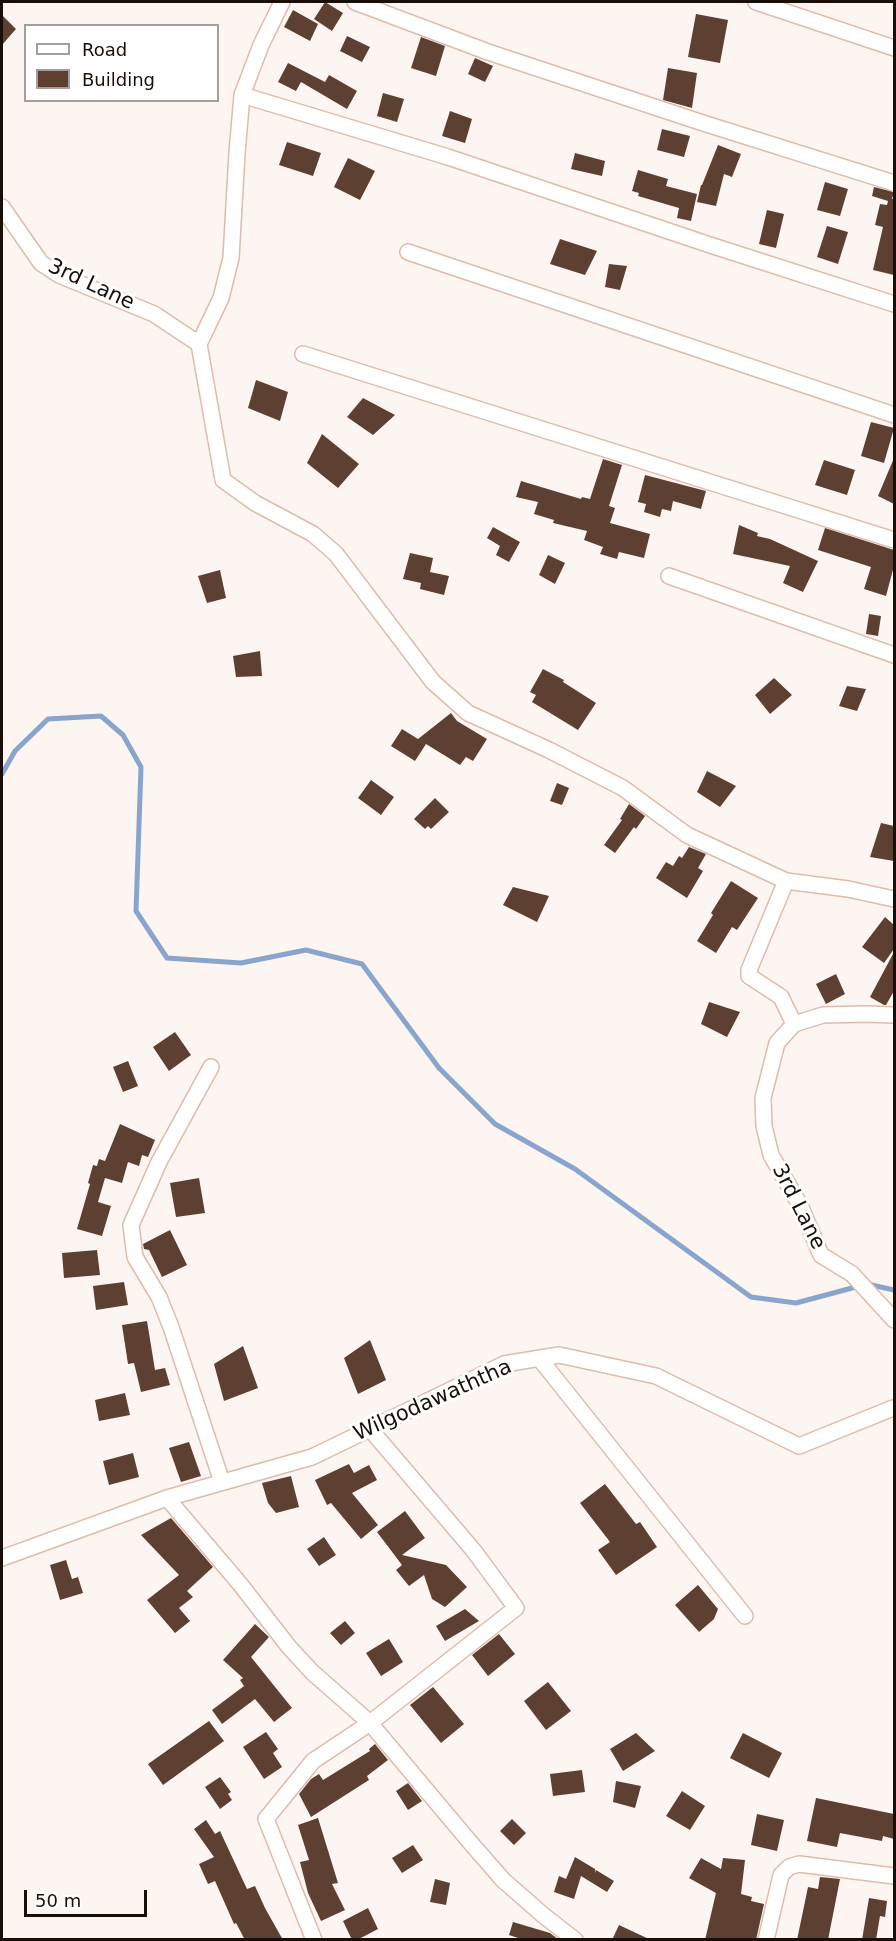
<!DOCTYPE html>
<style>
body{margin:0}
#map{position:relative;width:896px;height:1941px;overflow:hidden;background:#fdf5f1;font-family:"DejaVu Sans",sans-serif}
canvas{display:block}
.frame{position:absolute;inset:0;border:3px solid #1a0e08;pointer-events:none}
.legend{position:absolute;left:24px;top:24px;width:195px;height:78px;box-sizing:border-box;background:#fff;border:2px solid #a39f9c;margin:0;padding:8px 10px;list-style:none;font-size:18px;color:#1a0e08}
.legend li{display:flex;align-items:center;gap:12px;height:30px}
.legend b{width:30px;border:2px solid #a39f9c}
.scale{position:absolute;left:24px;top:1890px;width:123px;height:27px;box-sizing:border-box;border:3px solid #1a0e08;border-top:0;padding-left:8px;font-size:18px;line-height:21px;white-space:nowrap;color:#1a0e08;-webkit-text-stroke:4px #fff;paint-order:stroke}
</style>
<div id="map">
<canvas width="896" height="1941"></canvas>
<div class="frame"></div>
<ul class="legend">
<li><b style="height:8px;background:#fff"></b>Road</li>
<li><b style="height:16px;background:#5e4033"></b>Building</li>
</ul>
<div class="scale">50 m</div>
</div>
<script>
const ctx = document.querySelector('canvas').getContext('2d');
ctx.lineJoin = 'round';
function strokePath(path, color, width, dash) {
  ctx.strokeStyle = color;
  ctx.lineWidth = width;
  ctx.lineCap = dash ? 'butt' : 'round';
  ctx.setLineDash(dash || []);
  ctx.stroke(path);
}
function paint(path, color) {
  ctx.fillStyle = color;
  ctx.fill(path, 'evenodd');
}
function write(font, color, halo, rows, align = 'center') {
  ctx.font = font + ' "DejaVu Sans",sans-serif';
  ctx.lineWidth = 6;
  ctx.setLineDash([]);
  ctx.textBaseline = 'middle';
  ctx.strokeStyle = halo;
  ctx.fillStyle = color;
  for (const [text, x, y, turn = 0] of rows) {
    ctx.save();
    ctx.translate(x, y);
    ctx.rotate((+turn || 0) * Math.PI / 180);
    ctx.textAlign = isNaN(turn) ? turn : align;
    if (halo) ctx.strokeText(text, 0, 0);
    ctx.fillText(text, 0, 0);
    ctx.restore();
  }
}
strokePath(new Path2D(`
 M2,774l13,-23 33,-32 53,-3 22,19 18,32 -5,144 31,47 74,5 65,-13 56,14 77,104 56,56 80,45 176,128 45,6 71,-19 27,6`), '#89a5ce', 5);
paint(new Path2D(`
 M325,2l18,11 -11,18 -18,-12z
 M293,10l25,14 -8,17 -26,-14z
 M696,14l32,6 -8,43 -32,-6z
 M2,15l14,14 -14,16z
 M347,36l23,11 -8,15 -22,-11z
 M421,37l24,9 -9,30 -25,-8z
 M475,58l18,8 -8,16 -17,-8z
 M288,63l37,19 4,-7 28,16 -10,18 -46,-27 -5,9 -18,-9z
 M668,68l29,5 -5,35 -29,-8z
 M383,93l21,6 -7,23 -20,-6z
 M450,111l22,8 -7,24 -23,-7z
 M662,129l28,7 -6,21 -27,-7z
 M287,142l34,11 -8,23 -34,-11z
 M718,145l23,9 -9,23 -8,-3 -8,32 -19,-4 4,-17h1z
 M575,153l30,8 -3,15 -31,-7z
 M348,158l27,13 -15,29 -26,-13z
 M638,170l30,9 -2,7 31,8 -6,27 -14,-3 2,-10 -41,-12 1,-3 -7,-2z
 M825,182l23,7 -8,27 -23,-6z
 M874,187l20,5 -2,7h2v76l-21,-5 10,-43 -8,-2 5,-21 7,1 1,-4 -16,-5z
 M767,210l17,4 -8,34 -17,-4z
 M827,226l21,6 -10,32 -21,-7z
 M560,239l37,12 -12,24 -35,-11z
 M609,264l18,2 -7,24 -15,-3z
 M256,380l32,12 -8,29 -32,-13z
 M363,398l32,17 -22,20 -26,-18z
 M871,422l23,6 -10,35 -23,-7z
 M322,434l37,30 -21,24 -31,-25z
 M894,458v46l-16,-8z
 M603,459l19,6 -13,41 6,2 -5,15 40,11 -6,24 -25,-6 -2,7 -17,-5 3,-7 -19,-7 3,-9 -34,-8 1,-3 -20,-6 4,-12 -22,-5 5,-16 60,18 1,-2 8,2z
 M824,460l31,10 -8,25 -32,-10z
 M645,475l61,16 -5,18 -28,-8 -2,10 -9,-2 -2,8 -16,-5 2,-8 -8,-2z
 M739,525l19,8 -1,3 13,3 48,22 -15,31 -20,-9 7,-17 -57,-12z
 M493,527l27,15 -11,20 -13,-7 4,-9 -13,-8z
 M825,528l69,22v16l-8,30 -22,-7 7,-22 -53,-17z
 M410,553l23,5 -3,14 19,4 -5,19 -24,-6 1,-6 -18,-4z
 M548,555l17,8 -10,21 -16,-9z
 M220,570l6,28 -19,5 -9,-27z
 M869,614l12,2 -3,20 -12,-2z
 M260,651l2,25 -26,1 -3,-21z
 M543,669l21,11 -1,2 33,21 -18,27 -46,-28 4,-7 -6,-3z
 M774,678l18,17 -22,19 -15,-19z
 M847,686l19,3 -9,22 -18,-5z
 M451,713l6,8 30,18 -14,22 -7,-4 -6,8 -42,-26z
 M402,729l24,15 -11,17 -24,-15z
 M707,771l29,15 -16,21 -23,-15z
 M371,780l23,17 -13,18 -23,-17z
 M557,783l12,5 -7,17 -12,-4z
 M435,798l14,14 -18,17 -3,-3 -3,3 -11,-10z
 M629,804l16,12 -9,13 -2,-2 -19,26 -11,-8 18,-25 -2,-1z
 M881,823l13,3v35l-24,-4z
 M689,847l17,7 -8,14 5,3 -16,27 -31,-20 10,-16 7,4 6,-10 3,2z
 M731,881l27,17 -21,32 -5,-3 -16,26 -19,-12 16,-26 -2,-2z
 M513,887l36,9 -12,26 -34,-17z
 M885,917l9,8v24l-10,14 -22,-16z
 M894,952v39l-8,14h-2l-14,-8z
 M836,974l9,20 -19,10 -10,-20z
 M709,1002l31,10 -13,25 -26,-13z
 M175,1032l16,23 -22,16 -16,-24z
 M128,1061l10,25 -15,6 -10,-25z
 M120,1124l35,16 -7,17 -6,-2 -3,11 -11,-4 -6,21 -17,-5 -7,24 13,4 -9,30 -25,-7 13,-45 -2,-1 5,-18 4,1 2,-7 6,2z
 M199,1178l6,35 -29,4 -6,-34z
 M170,1230l17,35 -25,12 -13,-27 -5,-1 -1,-5z
 M97,1250l3,25 -36,3 -2,-25z
 M124,1282l4,23 -32,5 -3,-24z
 M147,1321l8,49 10,-2 5,17 -29,7 -7,-29 -6,1 -6,-39z
 M370,1340l16,40 -28,14 -14,-36z
 M243,1346l15,42 -34,13 -10,-37z
 M125,1393l5,22 -31,6 -4,-21z
 M189,1442l12,34 -20,6 -12,-34z
 M133,1453l6,24 -30,8 -6,-24z
 M349,1464l5,9 15,-8 8,15 -25,13 26,32 -17,14 -30,-36 -4,2 -12,-25z
 M291,1476l8,31 -23,6 -8,-10 -6,-20z
 M605,1484l31,40 4,-2 17,25 -41,28 -18,-25 12,-8 -30,-39z
 M405,1511l20,27 -23,17 44,10 21,22 -22,20 -13,-8 -8,-24 -15,11 -13,-16 6,-5 -25,-33z
 M171,1518l42,49 -26,24 6,6 -14,11 11,13 -15,12 -28,-33 32,-25 -38,-40z
 M324,1537l12,18 -17,11 -12,-17z
 M66,1560l6,19 6,-2 5,16 -23,7 -10,-35z
 M698,1585l20,24 -4,10 -15,13 -24,-27z
 M465,1609l14,12 -34,20 -9,-15z
 M345,1621l10,12 -14,12 -11,-12z
 M255,1624l14,13 -18,20 41,51 -18,14 -19,-23 -33,25 -10,-14 32,-24 -4,-6 3,-2 -20,-18z
 M499,1634l16,20 -27,22 -16,-21z
 M389,1639l14,23 -22,14 -15,-23z
 M548,1682l23,29 -25,19 -22,-29z
 M433,1687l31,37 -23,19 -31,-38z
 M209,1721l15,20 -61,44 -15,-21z
 M266,1732l12,17 -5,4 9,14 -18,12 -21,-32z
 M636,1733l19,18 -32,20 -13,-22z
 M743,1733l39,20 -13,25 -39,-20z
 M375,1744l13,16 -21,16 2,4 -58,37 -12,-23 12,-15 8,-5 4,6 47,-29 -1,-2z
 M582,1770l3,22 -32,4 -3,-22z
 M220,1777l11,15 -3,2 4,6 -12,9 -15,-22z
 M616,1781l25,5 -6,22 -22,-6z
 M408,1783l14,18 -14,9 -12,-19z
 M682,1791l23,15 -15,24 -24,-14z
 M816,1798l78,16v25l-11,-3 -1,5 -42,-8 -3,14 -30,-6z
 M757,1814l27,6 -7,31 -26,-6z
 M318,1818l20,65 -6,1 13,26 -24,11 -13,-28 -8,-31 9,-2 -11,-35z
 M512,1819l14,14 -12,12 -14,-14z
 M206,1820l9,14 5,-3 27,58 8,-3 10,22 18,32h-38l-9,-17 -2,1 -19,-43 -7,3 -9,-20 15,-7 -20,-28z
 M413,1845l10,15 -21,13 -10,-15z
 M575,1857l20,12 1,4v-3l18,11 -7,11 -26,-16 -7,23 -20,-7 5,-16 7,3z
 M701,1858l20,11 2,-11 22,2 -4,34 11,3 -1,4 13,3 -8,36h-51l11,-47 -27,-15z
 M820,1877l20,2 -12,61h-31l11,-53 10,2z
 M435,1879l15,4 -4,22 -16,-3z
 M869,1898l18,3 -2,16 -5,-1 -4,24h-14z
 M368,1908l10,21 -21,11h-5l-9,-19z
 M513,1922l37,11 9,7h-35l-15,-5z
 M619,1925l32,15h-39z`), '#5e4033');
const minor = new Path2D(`
 M282,2l-21,43 -19,50 -5,58 -6,105 -10,40 -22,46 24,136 32,23 58,31 23,20 97,128 35,31 81,37 74,38 64,47 99,46 62,8 46,10
 M355,2l133,50 215,71 191,60
 M756,2l138,46
 M242,95l206,62 262,88 184,59
 M2,207l39,56 18,12 95,39 45,30
 M408,252l486,163
 M303,354l591,186
 M669,576l225,79
 M786,881l-37,89v6l32,21 13,27
 M894,1015l-28,-1 -43,1 -29,9 -17,19 -14,55 1,28 7,29 29,50 21,50 31,19 42,46
 M211,1067l-52,95 -28,63 4,32 24,40 12,30 51,155
 M539,1358l206,258
 M167,1498l73,86 49,63 23,25 58,51 99,118 34,39 40,35 32,25
 M2,1558l165,-60 145,-41 192,-93 55,-9 97,21 143,70 94,-38
 M314,1940l-48,-121 47,-58 57,-38 146,-115 -42,-57 -104,-122
 M766,1940l15,-65 8,-8 10,-3 95,12`);
strokePath(minor, '#dfbbab', 18);
strokePath(minor, '#fff', 15);
write('21px', '#1a0e08', '#fff', [
 ["3rd Lane",91,285,25],
 ["3rd Lane",798,1207,63],
 ["Wilgodawaththa",433,1401,-24]
]);
</script>
